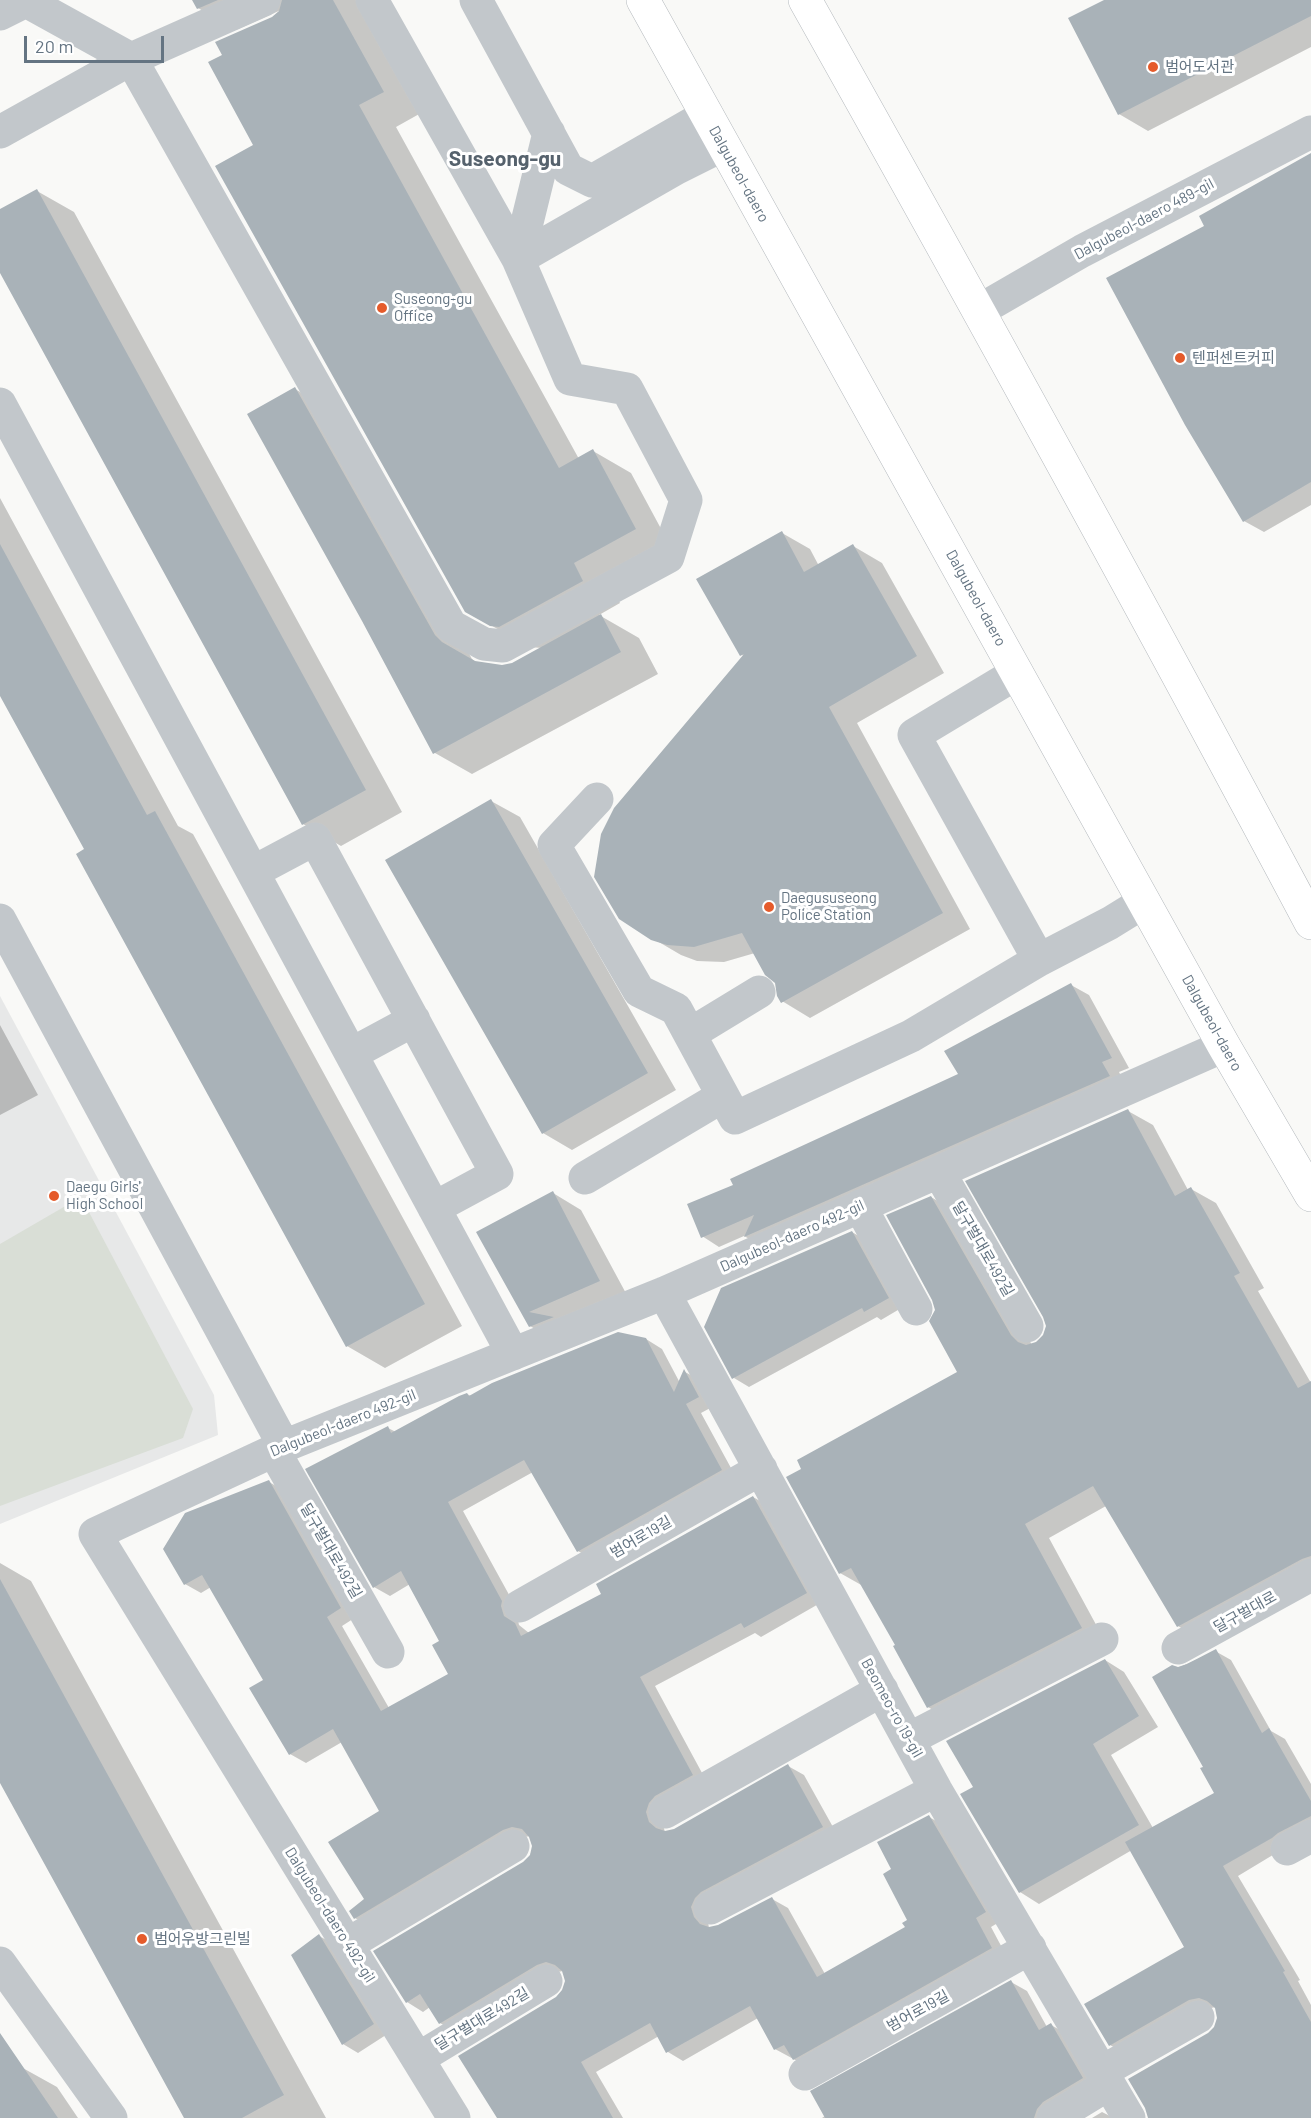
<!DOCTYPE html>
<meta charset="utf-8">
<style>
body{margin:0}
#map{position:relative;width:1311px;height:2118px;overflow:hidden;background:#f9f9f7;font-family:Barlow,sans-serif}
canvas{display:block}
.scale{position:absolute;left:24px;top:36px;width:140px;height:27px;box-sizing:border-box;border:3px solid #647482;border-top:0;padding-left:8px;font-size:18px;line-height:21px;white-space:nowrap;color:#647482;-webkit-text-stroke:4px #fff;paint-order:stroke}
</style>
<div id="map">
<canvas width="1311" height="2118"></canvas>
<div class="scale">20 m</div>
</div>
<script>
const ctx = document.querySelector('canvas').getContext('2d');
ctx.lineJoin = 'round';
function paint(path, color) {
  ctx.fillStyle = color;
  ctx.fill(path, 'evenodd');
}
function strokePath(path, color, width, dash) {
  ctx.strokeStyle = color;
  ctx.lineWidth = width;
  ctx.lineCap = dash ? 'butt' : 'round';
  ctx.setLineDash(dash || []);
  ctx.stroke(path);
}
function write(font, color, halo, rows, align = 'center') {
  ctx.font = font + ' Barlow,"Noto Sans KR",sans-serif';
  ctx.lineWidth = 6;
  ctx.setLineDash([]);
  ctx.textBaseline = 'middle';
  ctx.strokeStyle = halo;
  ctx.fillStyle = color;
  for (const [text, x, y, turn = 0] of rows) {
    ctx.save();
    ctx.translate(x, y);
    ctx.rotate((+turn || 0) * Math.PI / 180);
    ctx.textAlign = isNaN(turn) ? turn : align;
    if (halo) ctx.strokeText(text, 0, 0);
    ctx.fillText(text, 0, 0);
    ctx.restore();
  }
}
paint(new Path2D(`
 M0,996l214,399 4,40 -218,89z`), '#e7e8e8');
paint(new Path2D(`
 M81,1197l112,212 -10,29 -183,68v-262z`), '#d9ded6');
paint(new Path2D(`
 M193,0h165l63,113 -25,14 183,332 14,-8 38,22 42,78 -62,34 9,18 -21,12 40,23 19,36 -186,100 -37,-21 -140,-364 38,22 139,248 4,3 26,4 10,-2 30,-16 -13,-1 -63,-36 -211,-466 18,-127 8,-8 -45,20 -38,-22z
 M1107,0h204v47l-163,84 -29,-17z
 M1311,155v350l-47,27 -20,-11 -38,-295z
 M37,191l37,21 328,600 -61,34 -38,-22 -303,-554v-60z
 M0,498l178,328 15,8 269,492 -77,42 -38,-22 -261,-496 -86,-158z
 M782,533l28,16 9,17 34,-20 29,17 62,110 -87,50 113,206 -160,89 -28,-17 -5,-19 -22,-29 -31,9 -27,-1 -16,-6 -29,-17 92,-282 -2,-1z
 M491,801l29,16 156,273 -104,60 -29,-17z
 M1071,985l18,10 40,73 -10,4 7,14 -364,160 -18,-10 -25,11 -17,-11 33,-51 225,-110z
 M0,1025l38,70 -38,20z
 M1128,1111l25,14 35,65 3,-1 25,14 48,85 -6,3 53,92v198l-108,60 -25,-15 -72,-120 -57,32 57,105 -153,79 -25,-15 -33,-61h2l-34,-60 -23,-13 -52,-95 171,-105 -23,-63 -5,-113 25,15 76,133 13,-9z
 M553,1193l28,17 47,87 -69,46 -29,-17 -52,-94z
 M852,1232l15,9 36,66 -22,13 -4,-3 -128,70 -15,-9z
 M646,1339l16,10 18,34 5,-11 15,8 14,26 -13,7 36,66 -143,81 -16,-9 -45,-79 -70,39 55,100 -1,5 2,9 10,8 74,-39 150,-97 16,9 53,96 -61,35 -6,-4 -100,53 53,98 -46,38 3,10 9,-2 114,-64 16,9 34,61 -131,80 2,12 10,-2 53,-27 16,9 37,66 82,-46 2,-7 -16,-51 36,-53 16,9 56,95 -10,6 16,30 -197,111 -35,-19 -17,-31 -75,43 -15,-9 -9,-16 -63,36 27,46h-125l59,-120 7,-8 2,-10 -3,-9 -10,2 -97,59 -16,-9 -10,-16 -7,5 -16,-10 123,-146 3,-10 -3,-10 -10,2 -149,89 -16,-9 11,-19 15,-88 -39,-69 -36,21 -16,-9 -25,-74 -54,-93 -10,6 -16,-9 84,-102 16,9 71,126 -14,9 47,82 61,-34 -9,-32 -31,-58 -20,12 -16,-9 -66,-118 80,-41 8,4 71,-38 4,2z
 M0,1563l31,18 295,537h-140l-186,-339z
 M1215,1651l16,9 40,71 14,8 26,45v48l-73,44 62,104 -2,1 13,24v113h-162l66,-90 3,-10 -2,-11 -10,2 -80,45 -16,-9 76,-98 -54,-97 -93,54 -19,-12 -45,-104 130,-128 19,12 34,55 -47,28 42,73 63,-35 -11,-26 -27,-99z
 M319,1936l15,8 55,89 -31,20 -15,-9 -50,-88z
 M1011,1982l16,9 20,36 4,-2 16,9 31,53 -46,31h-230z
 M0,2063l21,4 36,20 21,31h-78z
 M1102,2112l12,6h-22z`), '#0003');
paint(new Path2D(`
 M192,0h26l-21,9z
 M282,0h51l51,92 -25,13 200,363 34,-19 43,80 -62,34 9,18 -84,46 -9,-1 -25,-14 -250,-446 38,-21 -45,-83 14,-7 -7,-13 57,-25 7,-6z
 M1104,0h207v16l-193,99 -50,-97z
 M1311,153v329l-68,40 -58,-97 -79,-147 98,-52 -5,-10z
 M37,189l329,601 -64,35 -302,-552v-64z
 M295,387l140,248 7,7 33,19 27,4 10,-2 89,-49 20,38 -188,102 -71,-133 -115,-207z
 M782,531l22,41 49,-28 64,112 -88,51 114,206 -162,90 -4,-7 -2,-13 -10,-8 -23,-42 -48,14 -27,-2 -16,-5 -32,-21 -25,-42 7,-43 13,-26 130,-154 -4,2 -44,-77z
 M0,544l147,271 8,-4 270,493 -79,43 -270,-493 8,-5 -84,-153z
 M491,799l157,274 -106,61 -157,-274z
 M1071,983l41,75 -10,4 8,14 -366,161 10,-22 -53,23 -14,-34 46,-19 -3,-6 228,-105 -14,-23z
 M1128,1109l47,87 16,-9 49,86 -6,3 64,112 13,-7v175l-9,3 -125,68 -84,-141 -68,38 57,104 -155,80 -34,-62 2,-1 -44,-77 -12,6 -53,-97 15,-8 -4,-9 160,-88 -28,-51 6,-11 -3,-10 -46,-85 45,-19 80,139 7,7 8,3 10,-3 7,-7 3,-9 -3,-9 -78,-136z
 M553,1191l47,90 -71,31 25,5 -25,10 -53,-95z
 M852,1231l37,67 -25,14 -2,-4 -130,71 -28,-52 17,-39z
 M618,1332l28,6 28,54 10,-23 15,28 -13,7 36,66 -145,82 -53,-92 -76,42 54,99 -1,5 3,10 11,7 6,13 80,-42 -5,-10 157,-88 54,97 -63,35 -3,-5 -101,54 53,98 -38,21 -6,7 -3,9 3,10 7,6 9,3 9,-2 114,-65 35,63 -122,65 -6,6 -4,9 3,10 6,7 9,3 9,-2 54,-28 45,80 88,-50 -3,-4 5,-3 -24,-46 8,-5 -14,-27 52,-27 57,97 -10,6 16,30 -199,112 -9,-15 -10,5 -24,-44 -84,47 -16,-30 -69,39 32,56h-116l-39,-62 98,-59 6,-7 3,-9 -3,-10 -7,-6 -9,-3 -9,3 -98,59 -19,-30 -14,9 -33,-52 150,-89 7,-7 2,-9 -3,-9 -7,-8 -10,-2 -9,3 -149,89 -5,-8 15,-12 -36,-57 51,-31 -46,-82 -44,26 -40,-67 14,-8 -61,-105 -18,10 -21,-36 22,-36 84,-33 72,128 -14,9 54,94 67,-37 -16,-29 7,-4 -38,-70 -28,17 -68,-119 83,-43 3,7 68,-37 8,-3 2,3 23,-13z
 M0,1579l284,516 -42,23h-58l-184,-335z
 M1216,1649l46,84 7,-5 42,73v15l-33,17 -6,5 -49,28 62,105 -2,1 28,50v96h-163l-3,-10 -17,-29 80,-46 6,-6 3,-9 -2,-10 -8,-7 -8,-3 -10,2 -80,46 -25,-42 100,-57 -59,-105 89,-49 -14,-25 3,-1 -51,-90 20,-12 6,2 9,-3z
 M1105,1659l34,57 -46,28 46,81 -120,68 -59,-99 13,-7 -27,-46z
 M319,1934l55,90 -32,21 -51,-90z
 M1011,1980l28,50 12,-7 32,55 -40,24 -6,7 -3,9h-209l-15,-27z
 M0,2033l58,85h-58z`), '#a9b2b8');
const major = new Path2D(`
 M643,0l581,1046 87,149
 M805,0c172,306 341,613 506,923`);
strokePath(major, '#b4b9bd', 34);
strokePath(new Path2D(`
 M372,0l146,259
 M476,0l92,169 24,12 115,-66
 M0,14l26,-13 105,58 320,567 33,18 19,2 165,-89 18,-57 -59,-111 -57,-10 -52,-120 159,-91 46,-23
 M0,132l131,-73 133,-59
 M518,259l31,-126
 M980,310l102,-59 229,-119
 M0,404l513,950
 M597,799l-43,46 85,146 37,18 59,109 176,-82 128,-76 -125,-225 103,-62
 M253,872l62,-33 182,335 -63,34
 M0,920l284,526
 M1039,960l71,-37 34,-21
 M690,1034l69,-42
 M351,1054l63,-34
 M939,1172l88,154
 M585,1178l138,-82
 M860,1206l56,103
 M664,1293l272,497 193,328
 M274,1451l114,201
 M520,1606l241,-137
 M1178,1648l133,-73
 M909,1739l193,-100
 M665,1812l217,-122
 M1287,1849l24,-13
 M710,1908l226,-118
 M348,1944l165,-98
 M0,1963l111,155
 M419,2058l127,-77
 M1103,2071l95,-54
 M805,2074l225,-126
 M454,2118l-359,-584 189,-88 380,-153 560,-247
 M1053,2118l56,-34`), '#c2c7cb', 33);
strokePath(major, '#fff', 33);
for (const [x, y, r, color] of [
 [1153,67,6,"#e55b2b"],
 [382,308,6,"#e55b2b"],
 [1180,358,6,"#e55b2b"],
 [769,907,6,"#e55b2b"],
 [54,1196,6,"#e55b2b"],
 [142,1939,6,"#e55b2b"]
]) {
  const dot = new Path2D();
  dot.arc(x, y, r, 0, 2 * Math.PI);
  ctx.fillStyle = color;
  ctx.fill(dot);
  strokePath(dot, '#fff', 2);
}
write('15px', '#647482', '#fff', [
 ["범어도서관",1165,67],
 ["Suseong-gu",394,299],
 ["Office",394,316],
 ["텐퍼센트커피",1192,358],
 ["Daegususeong",781,898],
 ["Police Station",781,915],
 ["Daegu Girls'",66,1187],
 ["High School",66,1204],
 ["범어우방그린빌",154,1939]
], 'left');
write('15px', '#647482', '#fff', [
 ["Dalgubeol-daero",739,174,61],
 ["Dalgubeol-daero 489-gil",1144,219,-28],
 ["Dalgubeol-daero",976,598,61],
 ["Dalgubeol-daero",1212,1023,61],
 ["Dalgubeol-daero 492-gil",792,1236,-24],
 ["달구벌대로492길",983,1249,60],
 ["Dalgubeol-daero 492-gil",343,1423,-22],
 ["범어로19길",641,1537,-30],
 ["달구벌대로492길",331,1551,60],
 ["달구벌대로",1245,1612,-29],
 ["Beomeo-ro 19-gil",892,1708,61],
 ["Dalgubeol-daero 492-gil",330,1915,58],
 ["범어로19길",918,2011,-29],
 ["달구벌대로492길",482,2019,-31]
]);
write('bold 21px', '#56626d', '#fff', [
 ["Suseong-gu",505,159]
]);
</script>
